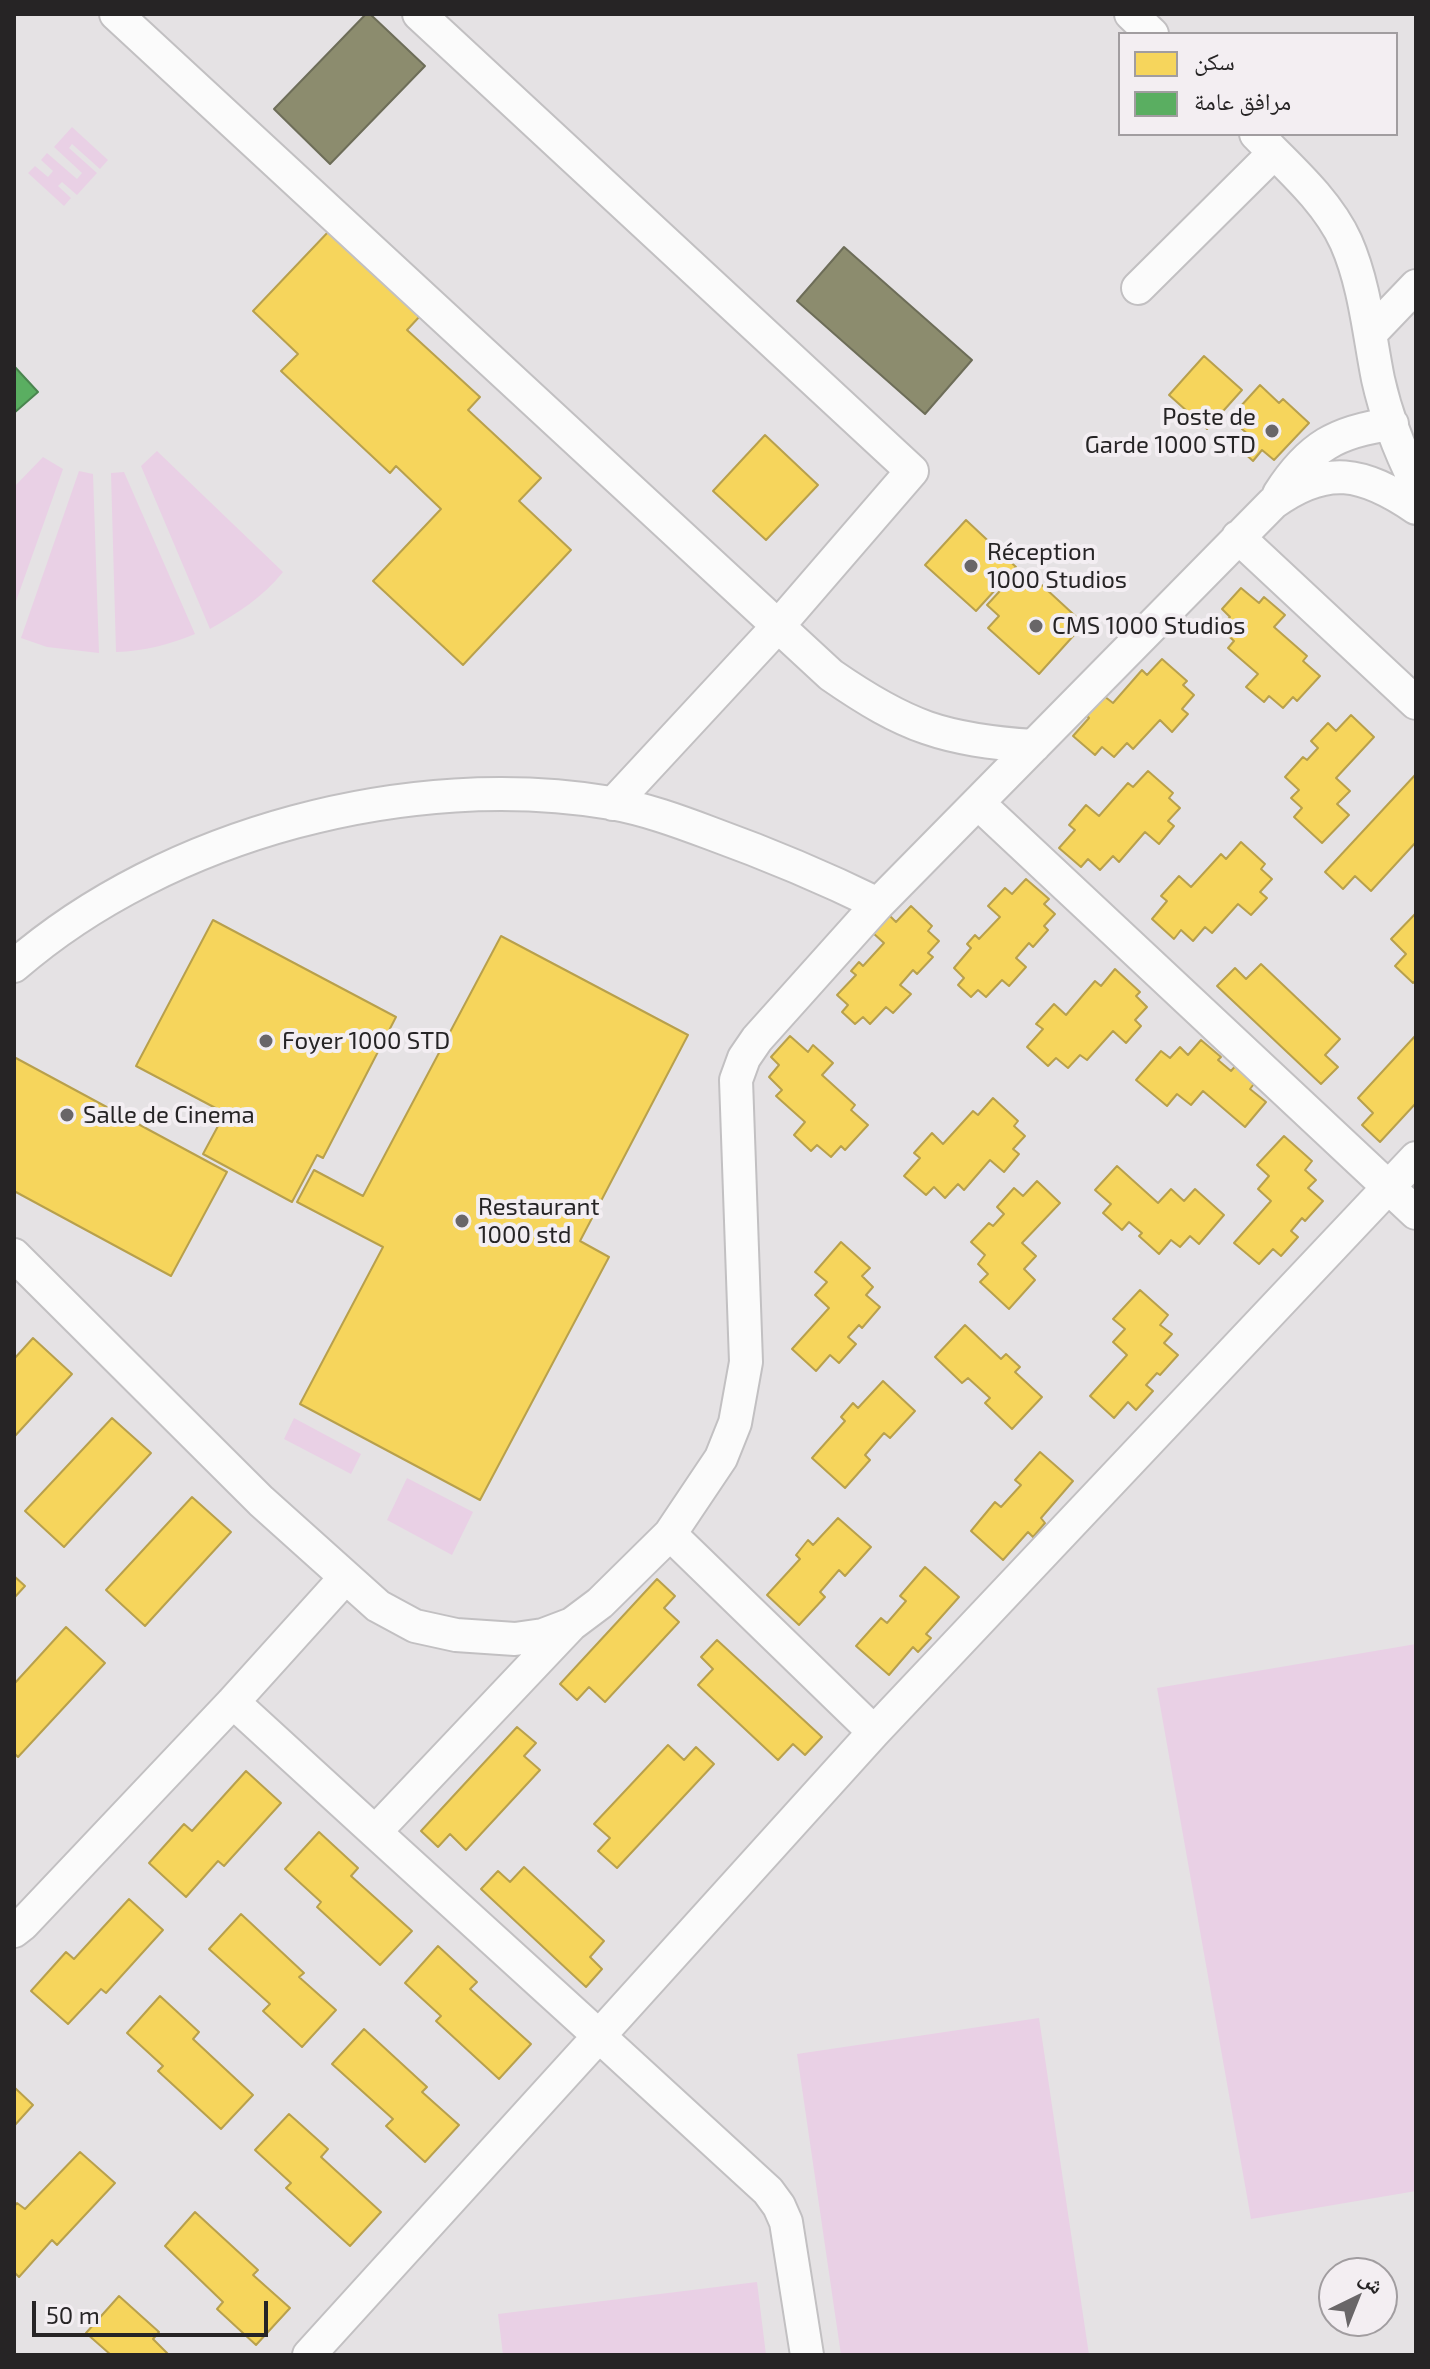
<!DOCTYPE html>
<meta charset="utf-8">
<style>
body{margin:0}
#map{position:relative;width:1430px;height:2369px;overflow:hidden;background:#e5e2e4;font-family:"Exo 2","Noto Naskh Arabic",sans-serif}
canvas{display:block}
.frame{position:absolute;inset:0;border:16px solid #262425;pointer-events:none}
.legend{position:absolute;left:1118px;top:32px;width:280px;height:104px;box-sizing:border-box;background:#f3eef2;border:2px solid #a19da0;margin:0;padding:10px 14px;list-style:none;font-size:24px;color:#262425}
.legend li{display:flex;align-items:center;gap:16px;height:40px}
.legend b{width:40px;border:2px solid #a19da0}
.north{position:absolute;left:1318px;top:2257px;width:80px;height:80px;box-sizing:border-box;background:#f3eef2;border:2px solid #a19da0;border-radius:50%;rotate:43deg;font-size:22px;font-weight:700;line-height:32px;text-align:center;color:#262425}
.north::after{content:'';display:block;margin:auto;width:28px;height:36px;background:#696668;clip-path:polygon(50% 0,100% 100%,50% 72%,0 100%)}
.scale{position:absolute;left:32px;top:2301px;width:236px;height:36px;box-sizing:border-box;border:4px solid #262425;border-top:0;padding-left:10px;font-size:24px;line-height:28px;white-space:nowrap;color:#262425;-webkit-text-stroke:6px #f3eef2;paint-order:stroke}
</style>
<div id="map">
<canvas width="1430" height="2369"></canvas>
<div class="frame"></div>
<ul class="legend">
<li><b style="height:22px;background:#f6d55c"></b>سكن</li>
<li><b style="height:22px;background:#5aae61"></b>مرافق عامة</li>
</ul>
<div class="north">ش</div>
<div class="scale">50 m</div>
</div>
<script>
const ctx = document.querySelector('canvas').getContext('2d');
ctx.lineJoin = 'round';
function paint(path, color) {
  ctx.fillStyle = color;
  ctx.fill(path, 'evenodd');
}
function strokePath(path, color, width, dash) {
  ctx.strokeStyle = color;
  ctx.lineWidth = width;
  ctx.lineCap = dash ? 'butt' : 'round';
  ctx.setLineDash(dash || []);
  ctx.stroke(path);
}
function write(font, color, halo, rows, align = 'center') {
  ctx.font = font + ' "Exo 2",sans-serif';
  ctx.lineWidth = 8;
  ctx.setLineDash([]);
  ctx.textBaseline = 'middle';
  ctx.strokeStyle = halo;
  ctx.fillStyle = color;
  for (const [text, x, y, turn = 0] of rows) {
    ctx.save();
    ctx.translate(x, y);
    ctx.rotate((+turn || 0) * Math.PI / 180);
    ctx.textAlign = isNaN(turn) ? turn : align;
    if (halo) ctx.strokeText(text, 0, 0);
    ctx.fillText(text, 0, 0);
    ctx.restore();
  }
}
paint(new Path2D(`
 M72,127l36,33 -8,9 -28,-25 -3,4 28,25 -20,22 -15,-13 -4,4 13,12 -7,8 -36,-33 7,-7 13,11 5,-6 -12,-11 6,-7 30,26 5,-6 -28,-26z
 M157,451l126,121c-20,25 -45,41 -73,57l-69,-163z
 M43,457l20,12 -49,138v-120z
 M79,471l14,3 6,179 -52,-6 -26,-9z
 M124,472l71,162c-27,11 -50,17 -79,18l-5,-179z
 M294,1418l67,36 -10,20 -67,-35z
 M407,1478l66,34 -21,43 -65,-35z
 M1416,1644v547l-165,28 -94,-531z
 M1039,2018l50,337h-248l-44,-301z
 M757,2282l9,73h-263l-5,-41z`), '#e9d0e5');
const homes = new Path2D(`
 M329,231l91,85 -13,14 73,67 -12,13 73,68 -22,23 52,49 -108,115 -90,-84 68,-72 -45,-43 -6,7 -109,-102 17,-17 -45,-43z
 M1204,356l38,34 -35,39 -38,-34z
 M1260,385l19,18 4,-4 26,24 -35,37 -12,-10 -9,11 -11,-10 11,-12 -23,-21z
 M765,435l53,50 -52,55 -53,-49z
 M966,520l50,47 -40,44 -51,-46z
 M1033,577l51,47 -45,50 -51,-46 11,-12 -12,-11 23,-25 12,10z
 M1241,588l18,15 5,-6 21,18 -11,12 33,29 -4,5 17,15 -23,25 -4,-4 -10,11 -14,-12 -5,6 -18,-15 12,-13 -30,-26 6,-7 -14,-13 10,-11 -8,-8z
 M1162,659l25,22 -4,4 11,10 -12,14 6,5 -16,18 -12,-12 -27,29 -6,-6 -13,14 -12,-10 -7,8 -22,-19 16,-18 -6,-6 17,-19 13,10 29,-33 5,5z
 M1351,715l23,22 -38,41 14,13 -13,13 12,11 -27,28 -28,-26 8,-9 -11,-10 8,-8 -14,-13 18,-20 4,3 11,-12 -7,-7 17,-18 8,8z
 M1148,771l25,22 -4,5 11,10 -12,13 6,5 -15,18 -14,-12 -26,30 -6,-6 -13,14 -12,-11 -7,8 -22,-19 16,-18 -6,-5 17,-20 13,11 29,-33 5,4z
 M1416,774v68l-45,49 -16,-15 -12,13 -18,-17z
 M1241,842l24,22 -4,5 11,10 -12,13 7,6 -16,17 -13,-11 -26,29 -7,-6 -12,14 -12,-11 -7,9 -22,-20 15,-18 -6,-5 18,-20 12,11 30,-33 5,5z
 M1026,879l23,20 -5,5 11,10 -11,12 4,4 -15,17 -4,-4 -13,15 10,9 -17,19 -7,-6 -16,17 -8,-7 -7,7 -13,-12 6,-7 -10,-10 17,-20 -4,-4 8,-9 4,4 21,-22 -12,-11 17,-18 7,6z
 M911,906l21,20 -4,5 11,10 -11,12 5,4 -16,17 -4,-4 -13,15 11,9 -18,19 -7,-6 -16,17 -7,-7 -8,7 -13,-12 6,-7 -11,-10 19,-20 -5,-4 8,-9 4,4 21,-23 -11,-10 16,-18 7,7z
 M1416,913v67l-3,3 -18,-17 11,-12 -15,-15z
 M213,920l183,97 -73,141 -6,-3 -25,47 -89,-48 22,-41 -89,-47z
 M501,936l187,99 -108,206 29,16 -129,243 -180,-96 83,-157 -86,-45 17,-32 49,26z
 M1261,964l79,75 -15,16 13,12 -17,17 -104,-98 18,-18 11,11z
 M1115,969l25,23 -4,4 11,11 -12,13 6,6 -15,17 -13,-12 -26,29 -7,-5 -12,13 -12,-10 -8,8 -21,-19 16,-18 -7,-5 18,-20 12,11 29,-34 6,5z
 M1416,1035v68l-36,39 -18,-17 11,-12 -15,-15z
 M790,1036l18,16 5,-7 20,18 -11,12 33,30 -4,5 17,15 -23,25 -4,-4 -10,11 -14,-12 -6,6 -17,-16 11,-13 -29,-26 6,-6 -13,-13 10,-12 -8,-8z
 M1201,1040l20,17 -3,3 13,11 7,-8 19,17 -7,9 16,13 -21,25 -42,-36 -12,14 -14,-11 -10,12 -31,-26 25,-29 9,7 10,-11 8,8z
 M14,1057l213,115 -56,104 -157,-85z
 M993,1098l25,23 -4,5 11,10 -12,13 6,5 -15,18 -14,-12 -26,30 -6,-6 -13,14 -11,-11 -8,8 -22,-19 16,-18 -6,-5 18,-20 11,11 30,-33 5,4z
 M1284,1136l28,25 -7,9 11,10 -8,8 15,13 -18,20 -3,-3 -11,13 7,6 -17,19 -8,-7 -14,15 -25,-21 37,-42 -13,-12 11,-13 -12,-11z
 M1117,1166l41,37 13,-14 13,12 11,-12 29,26 -25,29 -9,-8 -10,11 -9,-7 -12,14 -20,-18 3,-3 -13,-11 -7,8 -19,-17 8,-9 -16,-14z
 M1037,1181l23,22 -38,40 14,13 -12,13 11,11 -26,29 -29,-27 8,-8 -10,-10 7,-9 -14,-13 18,-19 4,3 11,-12 -7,-7 17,-19 9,8z
 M841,1242l29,26 -8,8 11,11 -7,8 14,12 -18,21 -3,-3 -11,12 8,7 -17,19 -9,-8 -14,16 -24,-22 37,-41 -14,-13 12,-13 -12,-10z
 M1140,1290l28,25 -8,10 12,9 -8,9 14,12 -18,20 -3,-2 -11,12 7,6 -17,19 -8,-8 -14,16 -24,-22 37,-41 -14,-13 12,-13 -12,-10z
 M965,1325l36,34 5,-5 14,13 -5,5 27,25 -30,32 -27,-26 5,-5 -22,-20 -6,5 -27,-26z
 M33,1338l39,36 -58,63v-78z
 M883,1381l32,30 -25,27 -6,-5 -19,22 5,5 -25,28 -33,-30 33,-37 -4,-4 12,-14 5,5z
 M112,1418l39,35 -87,94 -39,-36z
 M1040,1452l33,29 -32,37 4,5 -12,14 -5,-5 -25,28 -32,-29 24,-29 6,5 20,-22 -6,-5z
 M192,1497l39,35 -86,94 -39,-36z
 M838,1518l33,29 -26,29 -6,-6 -19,22 5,5 -26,28 -32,-30 33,-36 -4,-4 12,-15 5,5z
 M925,1567l34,30 -33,37 5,4 -13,14 -5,-5 -24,28 -33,-29 25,-28 6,5 19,-22 -6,-5z
 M14,1576l11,10 -11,12z
 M657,1579l18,17 -11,12 15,14 -74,80 -16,-15 -12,13 -17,-16z
 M66,1627l39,36 -87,94 -4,-4v-69z
 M717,1640l105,97 -17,18 -12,-11 -15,16 -80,-75 15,-16 -12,-12z
 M517,1727l19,16 -12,13 16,14 -74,80 -16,-16 -12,13 -17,-16z
 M668,1745l16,15 12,-13 18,17 -97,104 -19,-17 12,-13 -16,-14z
 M246,1771l35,32 -57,63 -6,-5 -32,36 -37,-34 35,-39 8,7z
 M319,1832l39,36 -7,8 61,55 -32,34 -63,-58 4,-5 -36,-33z
 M524,1867l80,74 -14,16 12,12 -16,18 -105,-98 17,-18 12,11z
 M129,1899l34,31 -57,63 -5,-4 -33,35 -37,-33 35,-39 8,7z
 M241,1914l63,59 -5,4 37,33 -34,37 -39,-36 7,-7 -61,-55z
 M438,1946l39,36 -7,7 61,55 -32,35 -63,-58 5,-5 -36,-33z
 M160,1996l39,36 -6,7 60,56 -32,34 -63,-58 5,-5 -36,-33z
 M364,2029l63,58 -5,5 37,33 -34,37 -39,-36 7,-7 -61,-55z
 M14,2087l19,18 -19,21z
 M289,2114l39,35 -7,8 60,55 -31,34 -64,-58 5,-5 -36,-33z
 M80,2152l35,31 -58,62 -5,-5 -33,37 -5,-5v-65l3,-4 8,6z
 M195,2212l63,58 -5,5 37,33 -34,37 -39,-36 6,-7 -58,-56z
 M119,2296l40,36 -6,7 16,16h-58l-25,-22z`);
paint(homes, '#f6d55c');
strokePath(homes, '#b8a04c', 2);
const public = new Path2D(`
 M14,366l24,26 -24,21z`);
paint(public, '#5aae61');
strokePath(public, '#4a854f', 2);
const industry = new Path2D(`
 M366,14h4l55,52 -95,98 -56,-55z
 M844,247l128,113 -47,54 -128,-113z`);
paint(industry, '#8c8c6e');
strokePath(industry, '#6d6d58', 2);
const minor = new Path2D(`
 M116,14l715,661c75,52 113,65 203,71
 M419,14l493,457 -133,154 -166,179
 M1131,14l21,20
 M1256,134c31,32 71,66 90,108 19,43 23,92 32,137 8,36 22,72 38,104
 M1138,288l136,-135
 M1371,333l45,-47
 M1279,494c30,-47 58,-63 113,-70
 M1238,537l178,166
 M978,803l438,410
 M14,966c153,-133 397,-197 597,-163 34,6 67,18 99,30 58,21 113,44 168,71
 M14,1255l247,246 117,105 37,20 41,9 59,4 28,-4 29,-11 28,-21 70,-69 51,-76 14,-35 11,-61 -10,-282 8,-22 13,-19 121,-135 395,-401c54,-39 90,-31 143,5
 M670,1534l204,198 542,-574
 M570,1626l-195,206 224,204 275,-304
 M233,1702l142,130
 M14,1931l9,-7 210,-222 112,-124
 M309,2355l290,-319 169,155 11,15 7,16 21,133`);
strokePath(minor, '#c2c0c2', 36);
strokePath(minor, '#fbfbfb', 32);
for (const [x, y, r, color] of [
 [1272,431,8,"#696668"],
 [971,566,8,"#696668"],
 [1036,626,8,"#696668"],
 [266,1041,8,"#696668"],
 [67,1115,8,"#696668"],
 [462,1221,8,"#696668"]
]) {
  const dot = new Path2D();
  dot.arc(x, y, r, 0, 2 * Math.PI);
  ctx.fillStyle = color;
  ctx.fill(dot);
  strokePath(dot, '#f3eef2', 3);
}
write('24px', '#262425', '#f3eef2', [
 ["Poste de",1256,417,"right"],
 ["Garde 1000 STD",1256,445,"right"],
 ["Réception",987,552],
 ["1000 Studios",987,580],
 ["CMS 1000 Studios",1052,626],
 ["Foyer 1000 STD",282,1041],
 ["Salle de Cinema",83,1115],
 ["Restaurant",478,1207],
 ["1000 std",478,1235]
], 'left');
</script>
